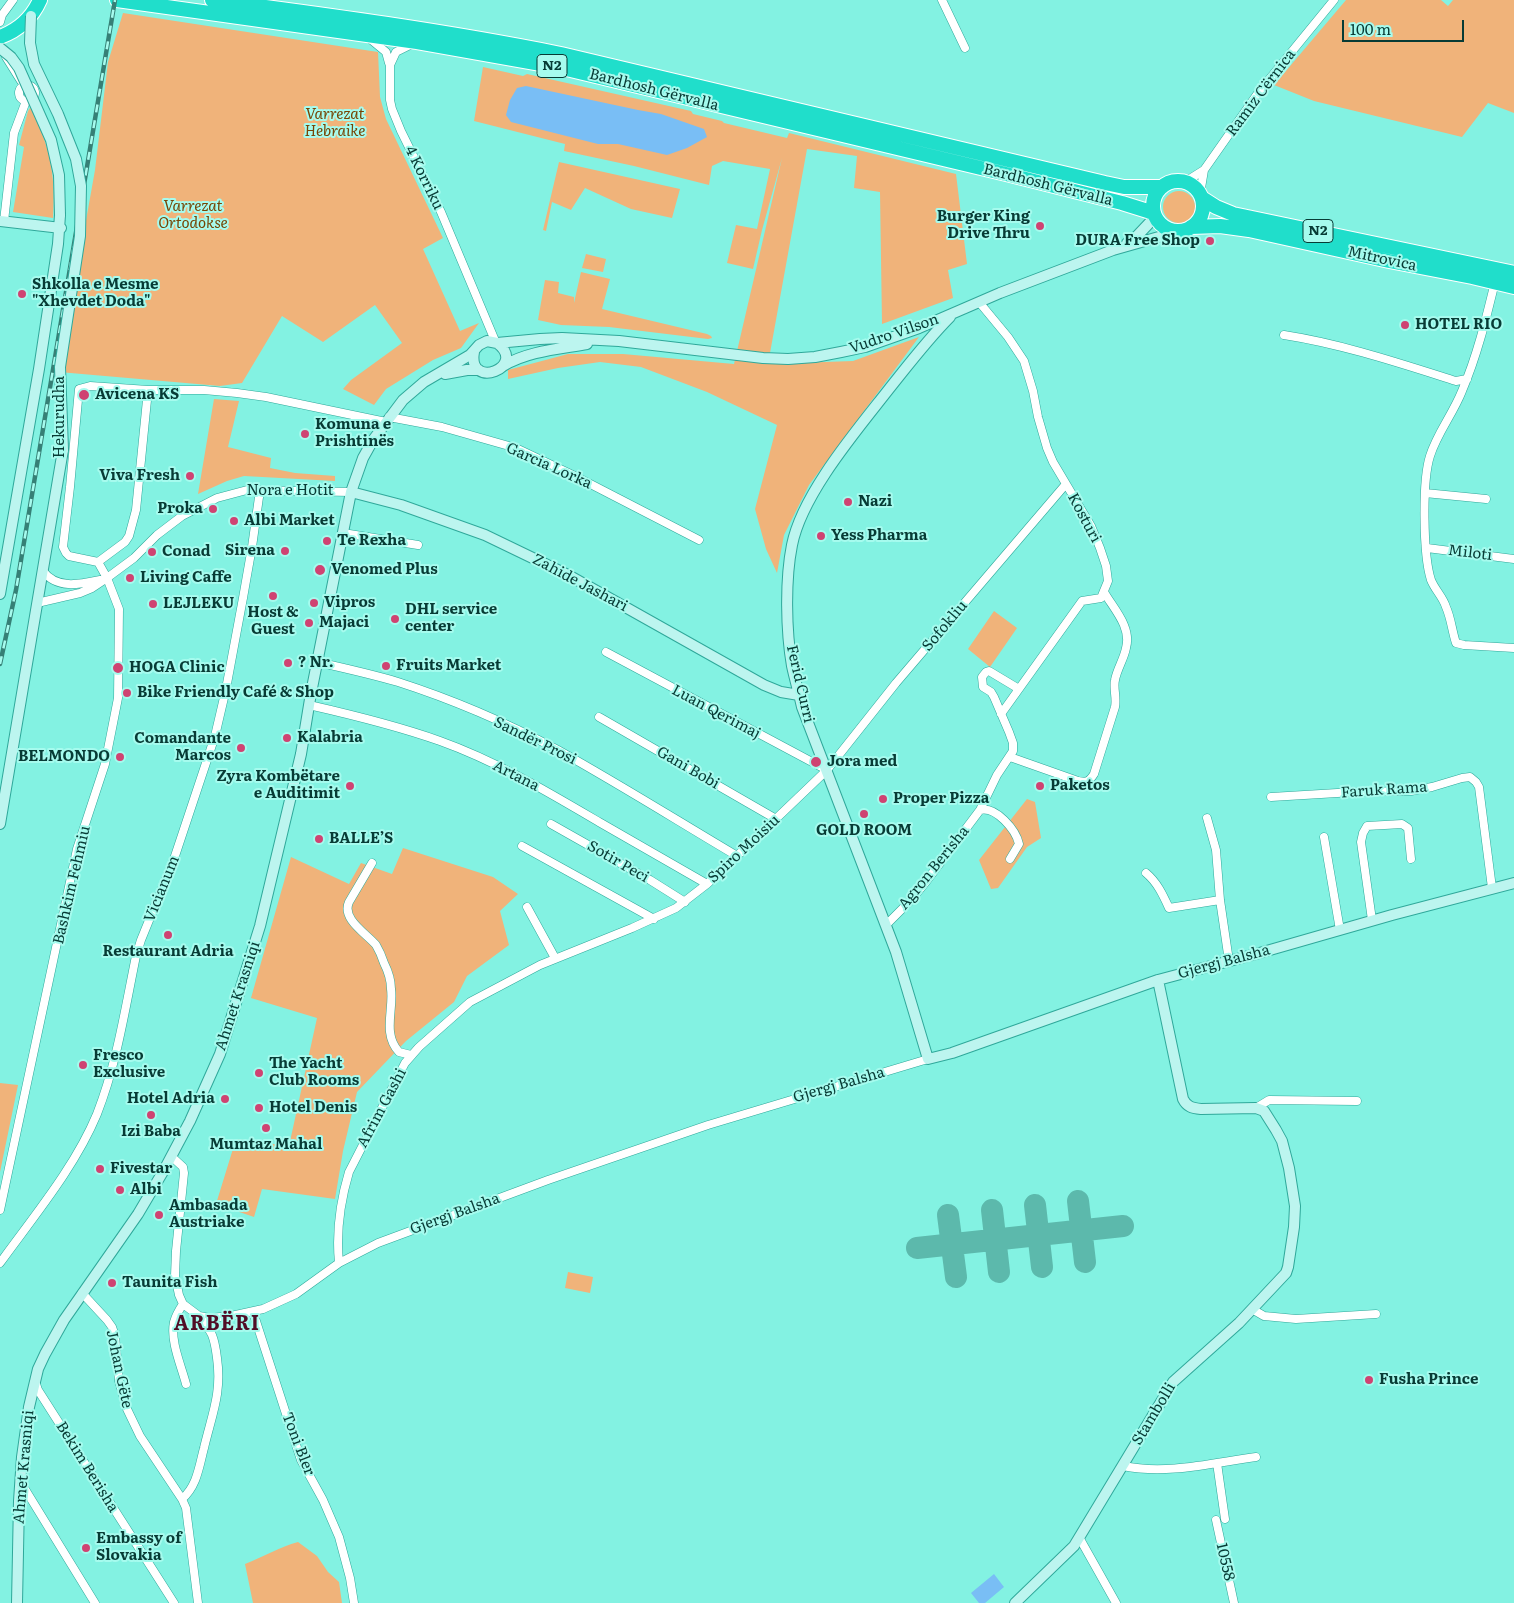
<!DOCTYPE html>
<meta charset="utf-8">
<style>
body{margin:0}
#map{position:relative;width:1514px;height:1603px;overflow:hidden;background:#83f2e2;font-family:Literata,serif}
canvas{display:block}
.scale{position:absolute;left:1342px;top:20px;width:122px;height:22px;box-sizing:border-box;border:2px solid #073b35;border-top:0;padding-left:6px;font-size:15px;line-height:18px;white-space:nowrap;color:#073b35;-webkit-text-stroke:4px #a6fbee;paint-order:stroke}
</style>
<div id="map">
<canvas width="1514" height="1603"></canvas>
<div class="scale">100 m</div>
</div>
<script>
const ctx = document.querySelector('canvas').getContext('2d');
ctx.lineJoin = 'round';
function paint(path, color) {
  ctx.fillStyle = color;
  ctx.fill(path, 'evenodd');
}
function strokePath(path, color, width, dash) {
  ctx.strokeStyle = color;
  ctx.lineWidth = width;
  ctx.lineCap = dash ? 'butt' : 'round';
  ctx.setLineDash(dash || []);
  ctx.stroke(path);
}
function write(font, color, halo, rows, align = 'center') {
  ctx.font = font + ' Literata,serif';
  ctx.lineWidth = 4;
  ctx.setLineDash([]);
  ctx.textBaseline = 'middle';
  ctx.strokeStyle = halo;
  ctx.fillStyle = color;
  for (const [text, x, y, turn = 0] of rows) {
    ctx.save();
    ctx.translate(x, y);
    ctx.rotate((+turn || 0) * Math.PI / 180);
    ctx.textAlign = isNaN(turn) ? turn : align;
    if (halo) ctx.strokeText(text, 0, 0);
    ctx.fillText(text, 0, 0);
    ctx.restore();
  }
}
paint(new Path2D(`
 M1346,0h95l7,6 5,-6h61v113l-26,-10 -26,34 -148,-36 -40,-16z
 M123,13l255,39 2,45 6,22 57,119 -20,11 37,82 19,-8 -18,25 -28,12 -47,29 -12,16 -31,-16 8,-9 51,-37 -27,-38 -52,37 -41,-26 -40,67 -22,3 -161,-14 36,-202 13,-108z
 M483,67l40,9 4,-2 164,37 2,3 29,7 2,2 63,15 2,-5 167,41 11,90 -19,6 5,28 -71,26 -2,-132 -26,-4 3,-32 -50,-7 -39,215 85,-3 66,-24 -110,148 -25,50 -7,38 -11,-24 -11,-40 22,-84 -70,-33 -66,-25 -41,-5 -42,6 -50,11v-9l60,-16h55l111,10 48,-206 -20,72 -9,39 -26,-6 9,-38 21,4 13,-60 -47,-8 -11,5 -3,19 -75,-19 -70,-15 1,-7 -91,-23z
 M30,108l2,1c18,39 24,66 21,109l-40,-6 11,-65 -5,-2 9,-34z
 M559,162l121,27 -8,29 -41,-9 -46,-21 -14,22 -19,-8 -6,29 -3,-1z
 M1163 207a16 16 0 1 1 32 0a16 16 0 1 1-32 0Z
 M586,254l20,5 -3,13 -21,-4z
 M581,272l29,7 -8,30 105,25 4,2 1,2 -4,1 -99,-12 -48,-2 -23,-5 7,-40 14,2 -1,11 16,4v6z
 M214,399l25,2 -11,46 43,11 -1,10 25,5 40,3v5l-91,-5 -17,5 -29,13z
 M994,611l23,17 -27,39 -22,-18z
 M1027,799l8,3 6,36 -14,9 -29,41 -7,1 -12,-29z
 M403,848l90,29 25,17 -18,17 9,34 -42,31 -13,26 -48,39 -49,51 -14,59 -8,48 -73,-10 -8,28 -38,-13 20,-65 53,7 28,-128 -66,-20 40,-141 58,27 12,-21 31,11z
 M0,1083l18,2 -18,87z
 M568,1272l25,5 -3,16 -25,-5z
 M298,1542l19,14 11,16 11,10 3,21h-89l-8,-39c18,-7 35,-17 53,-22z`), '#f0b37a');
paint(new Path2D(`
 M526,86l112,24 23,4 43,15 3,8 -20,11 -20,7 -49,-11h-20l-87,-22 -5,-7 4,-15 7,-12z
 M994,1574l10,13 -19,16h-6l-8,-10z`), '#79bef5');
strokePath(new Path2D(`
 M1078,1201l7,61
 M1035,1205l7,62
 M992,1210l7,62
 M948,1215l8,62
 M917,1248l206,-22`), '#5cb9ac', 22);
const street = new Path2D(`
 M942,0l23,48
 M0,22l2,-7 11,-15
 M369,38l17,14 3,11
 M412,44l-16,8 -6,13v35l2,9 9,22 40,81 55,131
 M6,57l15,24
 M19 93a8 8 0 1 1 16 0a8 8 0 1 1-16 0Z
 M1185,182l19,-12 54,-77 76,-93
 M1200,194l4,-24
 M4,221l10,-88 12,-32
 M1495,282c-9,37 -18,74 -33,109 -9,23 -25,42 -32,65 -8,25 -7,99 1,124 4,10 12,17 15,27 5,11 6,24 10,36l8,2 50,3
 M979,302l29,35 16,24 9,30 5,26 9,31 6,14 38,64 9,22 6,18 2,15 -7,17 -19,3 -81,113
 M1284,335c58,9 115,28 172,46l11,-2
 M148,390l-12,120 -7,26 -4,6 -27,20 -29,-6 -3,-3 -3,-6 7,-60 9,-98 11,-3 58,4h56l33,3 29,4 120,25
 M389,417l53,10 74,21 57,27 126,65
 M1425,493l61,6
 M343,533l75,12
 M1427,548l87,11
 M43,571c14,19 38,13 57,9
 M37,603l43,-10 12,-5 15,-10 27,-20 23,-23 25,-19 35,-18 30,-8 104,2
 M606,652l221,118
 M317,662c27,6 54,12 81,20 53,17 111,42 160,68 61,34 120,71 179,106
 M309,705c44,10 89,21 131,36 56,20 108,51 159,81 36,21 72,41 108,62
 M599,717l177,102
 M1010,757l68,24c8,2 11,1 16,-7l21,-67c2,-9 -2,-19 0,-27 2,-11 9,-21 11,-32 6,-21 -13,-40 -22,-56
 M1271,797l83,-5 57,-1 21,-4 30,-9 8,-1 6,5 3,5 13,101
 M980,810l17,-35 16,-24v-8l-4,-11 -15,-35 -3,-5 -8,-5 -1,-10 4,-5 3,-1 30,18
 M1207,818l9,32 4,50 9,61
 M551,824l99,56 35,22
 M1324,837l16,93
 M522,846l132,73
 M372,863l-23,39c-8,17 18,32 27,43 3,5 6,12 8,18 4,8 7,16 7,26 3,20 -9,45 8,63l12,3
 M1146,873c11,9 17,22 23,35l51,-8
 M527,907l28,51
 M1372,920l-11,-78 2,-9 4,-7 35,-2 6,4 3,31
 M886,925l26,-26 13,-16 55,-73c16,-4 36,20 39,34l-9,15
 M1256,1108l13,-8 88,1
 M172,1157l11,10 1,6 -8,78 -1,25 4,19 4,9 16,12 11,2 21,-2 32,-7 33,-15 43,-31 39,-20 170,-63 160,-55 220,-66
 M0,1210l77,-361 28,-85 13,-66 1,-89 -12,-31 -9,-16
 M0,1263c34,-47 75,-96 97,-149 20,-51 28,-105 39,-158l5,-16 33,-81 41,-123 11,-47 17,-91 9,-51 8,-57
 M339,1263c-3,-31 1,-61 10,-91l56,-109 14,-16 51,-45 70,-37 92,-37 44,-20 31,-24 30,-28 90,-86 69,-87 170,-199
 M82,1293l25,27 5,7 3,9 4,45 8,28 13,27 42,63 4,9 12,95
 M183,1304c-4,6 -7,11 -9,18 -4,19 7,43 12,62
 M1252,1309l12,7 32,3 80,-5
 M253,1312l48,148 22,40 16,37 11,41 4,25
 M35,1381l3,9 136,213
 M1217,1463l8,56
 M1123,1466c44,9 89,-3 133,-9
 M20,1481l75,122
 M182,1499c15,-13 17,-32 22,-51 8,-34 18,-55 13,-90 -1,-8 -2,-16 -5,-23 -3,-7 -9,-13 -13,-19
 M1216,1520l18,83
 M1080,1539l36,64`);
const secondary = new Path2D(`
 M0,221l61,7
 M1127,243l10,-7 18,-19
 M950,317c-22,22 -41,47 -61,72 -32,41 -87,105 -97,156 -7,35 -6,86 0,121 3,14 7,27 10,41l94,245 32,107 24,-6 206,-73 98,-26 136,-39 122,-32
 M474,352c-7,39 55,15 23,-9
 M503,366c25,-15 56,-17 84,-22
 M445,374l22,-4h12
 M351,492l50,13 84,30 85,41 194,109 17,7 18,3
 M0,594l39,-225 19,-125 2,-29
 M0,824l63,-374
 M17,1603l2,-102 3,-44 7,-50 9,-38 7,-15 19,-34 74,-106 26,-44 26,-49 30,-67 40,-128 41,-172 10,-61 40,-201 12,-34 10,-18 30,-40 21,-18 46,-27 9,-10 8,-4 10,2 43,-4 22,-1 57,3 144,17 25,1 27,-2 26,-5 24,-5 54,-19 81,-35 113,-43 67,-19
 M1015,1603l59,-57 99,-164 66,-59 47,-50 2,-6 6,-40 1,-21 -6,-38 -7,-27 -6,-11 -12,-19 -8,-3 -55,1c-9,-1 -14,-2 -18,-10l-25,-119`);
const highway = new Path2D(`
 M117,0l300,42 141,25 448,107 116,29 32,10
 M212,0c117,15 234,31 349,54l544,129 19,4h38
 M0,37c19,-7 32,-19 40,-37
 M1153 206a25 25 0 1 1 50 0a25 25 0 1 1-50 0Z
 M1202,198l14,9 17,7 281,59
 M1191,227l29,-1 29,4 140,31 83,16 42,10`);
strokePath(street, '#2fa89a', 9);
strokePath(secondary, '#2fa89a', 12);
strokePath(highway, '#fff', 16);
strokePath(street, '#fff', 8);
strokePath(secondary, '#bcf5ef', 10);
strokePath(highway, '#20decb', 14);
const rail = new Path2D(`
 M0,664l16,-74 99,-590`);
strokePath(rail, '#368076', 4.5);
strokePath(rail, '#a6fbee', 2.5, [8]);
const secondaryBridge = new Path2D(`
 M31,16l-1,27 4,21 24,50 18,45 5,27 -1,50 -20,131 3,83
 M0,48l11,9 8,11 32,72 8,35 1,40`);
strokePath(secondaryBridge, '#2fa89a', 12, []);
strokePath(secondaryBridge, '#bcf5ef', 10);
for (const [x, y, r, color] of [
 [1040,226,5,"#cf4372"],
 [1210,241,5,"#cf4372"],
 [22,294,5,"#cf4372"],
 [1405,325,5,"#cf4372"],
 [84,395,6,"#cf4372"],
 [305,434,5,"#cf4372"],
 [190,476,5,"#cf4372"],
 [848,502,5,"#cf4372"],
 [213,509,5,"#cf4372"],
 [234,521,5,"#cf4372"],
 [821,536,5,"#cf4372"],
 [327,541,5,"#cf4372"],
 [285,551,5,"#cf4372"],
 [152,552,5,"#cf4372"],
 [320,570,6,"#cf4372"],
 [130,578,5,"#cf4372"],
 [273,596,5,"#cf4372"],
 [314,603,5,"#cf4372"],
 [153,604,5,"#cf4372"],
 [395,619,5,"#cf4372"],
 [309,623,5,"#cf4372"],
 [288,663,5,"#cf4372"],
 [386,666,5,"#cf4372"],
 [118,668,6,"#cf4372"],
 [127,693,5,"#cf4372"],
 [287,738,5,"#cf4372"],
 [241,748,5,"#cf4372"],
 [120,757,5,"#cf4372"],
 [816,762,6,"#cf4372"],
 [350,786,5,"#cf4372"],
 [1040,786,5,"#cf4372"],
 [883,799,5,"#cf4372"],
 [864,814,5,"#cf4372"],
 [319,839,5,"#cf4372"],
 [168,935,5,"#cf4372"],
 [83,1065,5,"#cf4372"],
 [259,1073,5,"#cf4372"],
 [225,1099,5,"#cf4372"],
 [259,1108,5,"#cf4372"],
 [151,1115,5,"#cf4372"],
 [266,1128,5,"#cf4372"],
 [100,1169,5,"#cf4372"],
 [120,1190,5,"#cf4372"],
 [159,1215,5,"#cf4372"],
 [112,1283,5,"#cf4372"],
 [1369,1380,5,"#cf4372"],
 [86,1548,5,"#cf4372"]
]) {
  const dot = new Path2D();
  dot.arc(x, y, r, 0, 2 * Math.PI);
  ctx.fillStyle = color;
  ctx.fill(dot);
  strokePath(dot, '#a6fbee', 2);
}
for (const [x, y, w] of [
 [552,66,30],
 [1318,231,30]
]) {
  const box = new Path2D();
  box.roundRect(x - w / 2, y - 11.5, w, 23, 4);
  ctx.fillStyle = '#a6fbee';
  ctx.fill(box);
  strokePath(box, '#073b35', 1);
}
write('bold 14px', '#073b35', null, [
 ["N2",552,66],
 ["N2",1318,231]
]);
write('15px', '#073b35', '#a6fbee', [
 ["Bardhosh Gërvalla",654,90,14],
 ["Ramiz Cërnica",1261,93,-53],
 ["4 Korriku",424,178,64],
 ["Bardhosh Gërvalla",1048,185,14],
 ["Mitrovica",1382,259,12],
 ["Vudro Vilson",894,334,-19],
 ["Hekurudha",60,417,-90],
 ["Garcia Lorka",549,466,24],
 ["Nora e Hotit",290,491],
 ["Kosturi",1084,518,62],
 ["Miloti",1470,553,7],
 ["Zahide Jashari",580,583,28],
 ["Sofokliu",945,626,-50],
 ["Ferid Curri",800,684,77],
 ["Luan Qerimaj",716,712,28],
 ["Sandër Prosi",535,741,26],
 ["Gani Bobi",688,768,30],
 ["Artana",516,776,27],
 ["Faruk Rama",1384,790,-4],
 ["Spiro Moisiu",744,849,-43],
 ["Sotir Peci",618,862,30],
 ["Agron Berisha",934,868,-51],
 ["Bashkim Fehmiu",72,885,-77],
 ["Vicianum",162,889,-68],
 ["Gjergj Balsha",1224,962,-15],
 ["Ahmet Krasniqi",238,996,-72],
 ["Gjergj Balsha",839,1085,-16],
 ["Afrim Gashi",382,1108,-62],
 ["Gjergj Balsha",455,1214,-20],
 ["Johan Gëte",119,1369,78],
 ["Stambolli",1154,1414,-59],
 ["Toni Bler",298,1444,69],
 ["Ahmet Krasniqi",24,1467,-85],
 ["Bekim Berisha",87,1467,58],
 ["10558",1225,1562,77]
]);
write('italic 15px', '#764404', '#a6fbee', [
 ["Varrezat",335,115],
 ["Hebraike",335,132],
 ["Varrezat",193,207],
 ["Ortodokse",193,224]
]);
write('bold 15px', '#073b35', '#a6fbee', [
 ["Burger King",1030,217,"right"],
 ["Drive Thru",1030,234,"right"],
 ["DURA Free Shop",1200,241,"right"],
 ["Shkolla e Mesme",32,285],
 ["\"Xhevdet Doda\"",32,302],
 ["HOTEL RIO",1415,325],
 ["Avicena KS",95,395],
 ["Komuna e",315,425],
 ["Prishtinës",315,442],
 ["Viva Fresh",180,476,"right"],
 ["Nazi",858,502],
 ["Proka",203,509,"right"],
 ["Albi Market",244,521],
 ["Yess Pharma",831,536],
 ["Te Rexha",337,541],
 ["Sirena",275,551,"right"],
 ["Conad",162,552],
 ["Venomed Plus",331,570],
 ["Living Caffe",140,578],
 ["Vipros",324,603],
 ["LEJLEKU",163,604],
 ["DHL service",405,610],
 ["center",405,627],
 ["Host &",273,613,"center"],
 ["Guest",273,630,"center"],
 ["Majaci",319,623],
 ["? Nr.",298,663],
 ["Fruits Market",396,666],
 ["HOGA Clinic",129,668],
 ["Bike Friendly Café & Shop",137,693],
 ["Kalabria",297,738],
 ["Comandante",231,739,"right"],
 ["Marcos",231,756,"right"],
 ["BELMONDO",110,757,"right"],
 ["Jora med",827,762],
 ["Zyra Kombëtare",340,777,"right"],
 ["e Auditimit",340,794,"right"],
 ["Paketos",1050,786],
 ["Proper Pizza",893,799],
 ["GOLD ROOM",864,831,"center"],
 ["BALLE’S",329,839],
 ["Restaurant Adria",168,952,"center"],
 ["Fresco",93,1056],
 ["Exclusive",93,1073],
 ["The Yacht",269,1064],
 ["Club Rooms",269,1081],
 ["Hotel Adria",215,1099,"right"],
 ["Hotel Denis",269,1108],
 ["Izi Baba",151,1132,"center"],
 ["Mumtaz Mahal",266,1145,"center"],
 ["Fivestar",110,1169],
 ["Albi",130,1190],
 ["Ambasada",169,1206],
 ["Austriake",169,1223],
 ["Taunita Fish",122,1283],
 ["Fusha Prince",1379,1380],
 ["Embassy of",96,1539],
 ["Slovakia",96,1556]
], 'left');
ctx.letterSpacing = '1px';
write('bold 20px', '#510d26', '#a6fbee', [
 ["ARBËRI",217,1324]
]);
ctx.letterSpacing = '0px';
</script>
